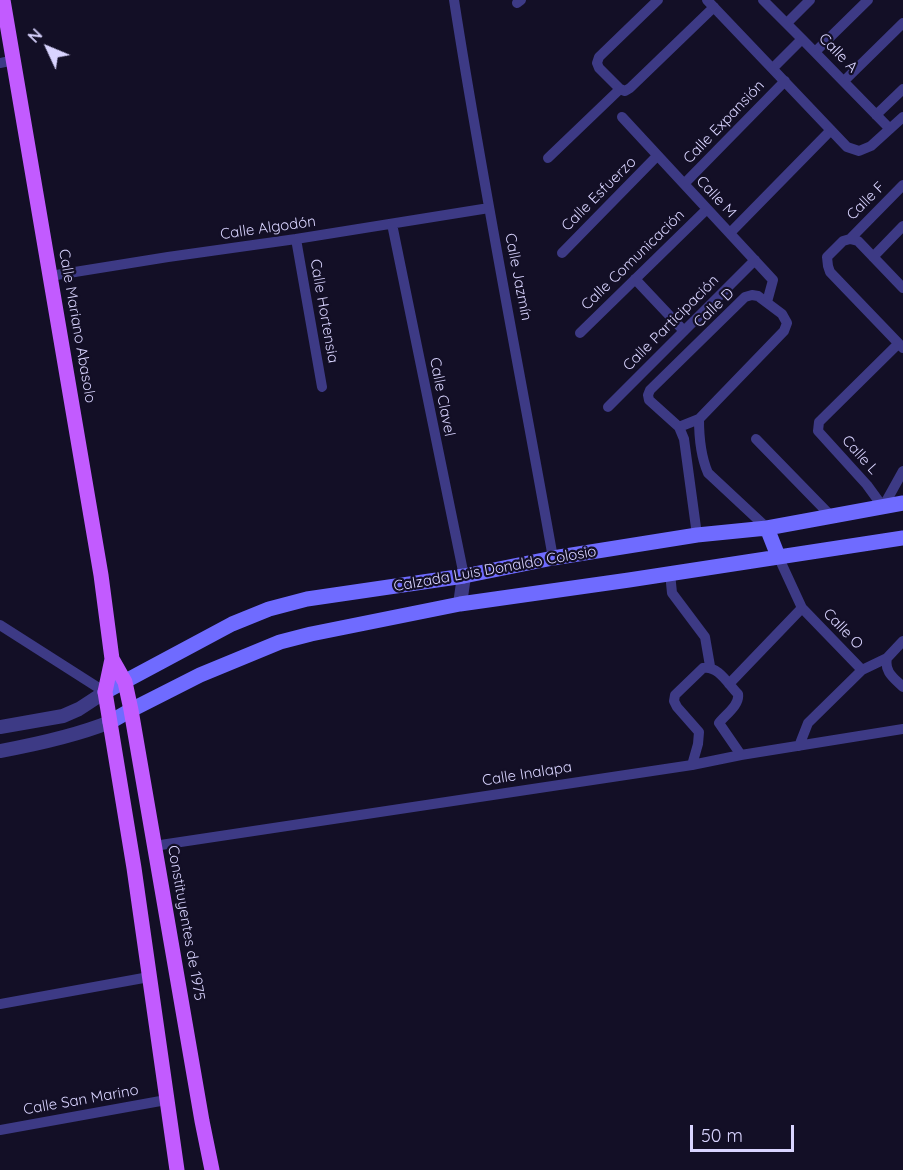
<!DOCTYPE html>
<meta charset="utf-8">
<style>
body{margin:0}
#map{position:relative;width:903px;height:1170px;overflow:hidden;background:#130f26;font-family:Quicksand,sans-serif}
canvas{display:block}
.north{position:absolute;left:18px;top:18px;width:60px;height:60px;-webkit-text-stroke:4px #130f26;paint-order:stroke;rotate:314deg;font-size:16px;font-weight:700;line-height:24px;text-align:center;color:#d9d4ff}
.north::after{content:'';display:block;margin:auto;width:21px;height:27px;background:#d9d4ff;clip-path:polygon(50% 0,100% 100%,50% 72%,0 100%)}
.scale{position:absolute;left:690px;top:1125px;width:104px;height:27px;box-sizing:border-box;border:3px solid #d9d4ff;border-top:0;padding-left:8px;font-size:18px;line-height:21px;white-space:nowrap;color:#d9d4ff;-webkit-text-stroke:4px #130f26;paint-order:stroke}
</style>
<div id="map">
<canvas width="903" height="1170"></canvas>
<div class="north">N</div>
<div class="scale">50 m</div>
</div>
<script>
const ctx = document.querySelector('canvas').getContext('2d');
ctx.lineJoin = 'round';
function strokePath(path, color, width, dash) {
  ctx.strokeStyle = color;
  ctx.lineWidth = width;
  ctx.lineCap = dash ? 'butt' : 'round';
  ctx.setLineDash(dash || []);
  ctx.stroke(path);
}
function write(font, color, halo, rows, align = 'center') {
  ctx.font = font + ' Quicksand,sans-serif';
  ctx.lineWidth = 4.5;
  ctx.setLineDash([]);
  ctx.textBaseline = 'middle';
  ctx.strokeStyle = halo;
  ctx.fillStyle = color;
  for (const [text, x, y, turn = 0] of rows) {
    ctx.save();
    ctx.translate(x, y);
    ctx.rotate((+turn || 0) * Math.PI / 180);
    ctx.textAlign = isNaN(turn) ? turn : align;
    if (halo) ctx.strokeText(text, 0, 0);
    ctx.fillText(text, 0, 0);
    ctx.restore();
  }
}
strokePath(new Path2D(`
 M454,0c29,187 66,372 99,558
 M707,0l140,147 12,4 12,-5 32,-29
 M763,0l39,39 88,90
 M517,3l4,-3
 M787,23l23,-23
 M815,52l53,-52
 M0,63l14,-3
 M773,68l29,-29
 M844,81l59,-58
 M620,89l5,2 5,-3 84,-81
 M620,89l-21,-21 -2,-5 2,-6 59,-57
 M876,115l27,-26
 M622,117l151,163 -6,22
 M548,158l72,-69
 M684,184l101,-103
 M392,224l72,352
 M730,233l101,-103
 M296,239l26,148
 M850,239l8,2 45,47
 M562,253l95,-97
 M873,257l30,-31
 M50,276l118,-19 128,-18 193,-31
 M635,279l49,52
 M580,333l127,-124
 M898,344l-79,78 -1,9 49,54 16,22 20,-36
 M903,348l-73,-76 -2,-6 -1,-9 16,-16 7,-2 53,-54
 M608,407l147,-147
 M699,419c0,18 2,38 9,54l59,55
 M679,427l20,-8 85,-88 3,-8 -5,-9 -24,-18 -6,-1 -7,2 -95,93 -2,5 1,5 30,27 5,12 13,96
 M756,439l75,77
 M778,556l24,52 60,62
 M670,573l2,20 33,44 5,29
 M0,625l105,67
 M887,658c-3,14 7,20 16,29
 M729,684l73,-76
 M799,746l9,-23 54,-53 25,-12 16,-17
 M692,765l6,-21 1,-12 -22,-25 -3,-6 1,-6 28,-27c15,-3 25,16 35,26 2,11 -13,21 -19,29l22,32
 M154,846l538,-81 49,-10 162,-26
 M0,1004l149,-27
 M0,1130l166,-30`), '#3d3a85', 10);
strokePath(new Path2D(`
 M460,604l4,-28
 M0,727l63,-11 16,-7 26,-17
 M0,751c38,-7 75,-15 110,-29`), '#3d3a85', 14);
strokePath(new Path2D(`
 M767,528l11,28
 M105,692l127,-68 37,-15 38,-10 157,-23 89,-18 144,-23 70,-7 136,-25
 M110,722l21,-12 69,-35 80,-33 31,-8 149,-30 169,-24 274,-42`), '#6f6bff', 15);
strokePath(new Path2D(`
 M3,0l98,575 11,84 -7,33 29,176 43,302
 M112,659l13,23 6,28 71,411 10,49`), '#c25bff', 15);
write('15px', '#d9d4ff', '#130f26', [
 ["Calle A",838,53,46],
 ["Calle Expansión",724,122,-46],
 ["Calle Esfuerzo",599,194,-45],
 ["Calle M",716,197,47],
 ["Calle F",866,201,-45],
 ["Calle Algodón",268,228,-8],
 ["Calle Comunicación",633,260,-44],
 ["Calle Jazmín",518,277,79],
 ["Calle D",714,308,-44],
 ["Calle Hortensia",324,311,80],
 ["Calle Participación",671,323,-45],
 ["Calle Mariano Abasolo",77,326,80],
 ["Calle Clavel",442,397,79],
 ["Calle L",860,455,48],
 ["Calzada Luis Donaldo Colosio",495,569,-10],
 ["Calle O",843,629,46],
 ["Calle Inalapa",527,774,-9],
 ["Constituyentes de 1975",186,923,80],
 ["Calle San Marino",81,1100,-10]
]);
</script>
